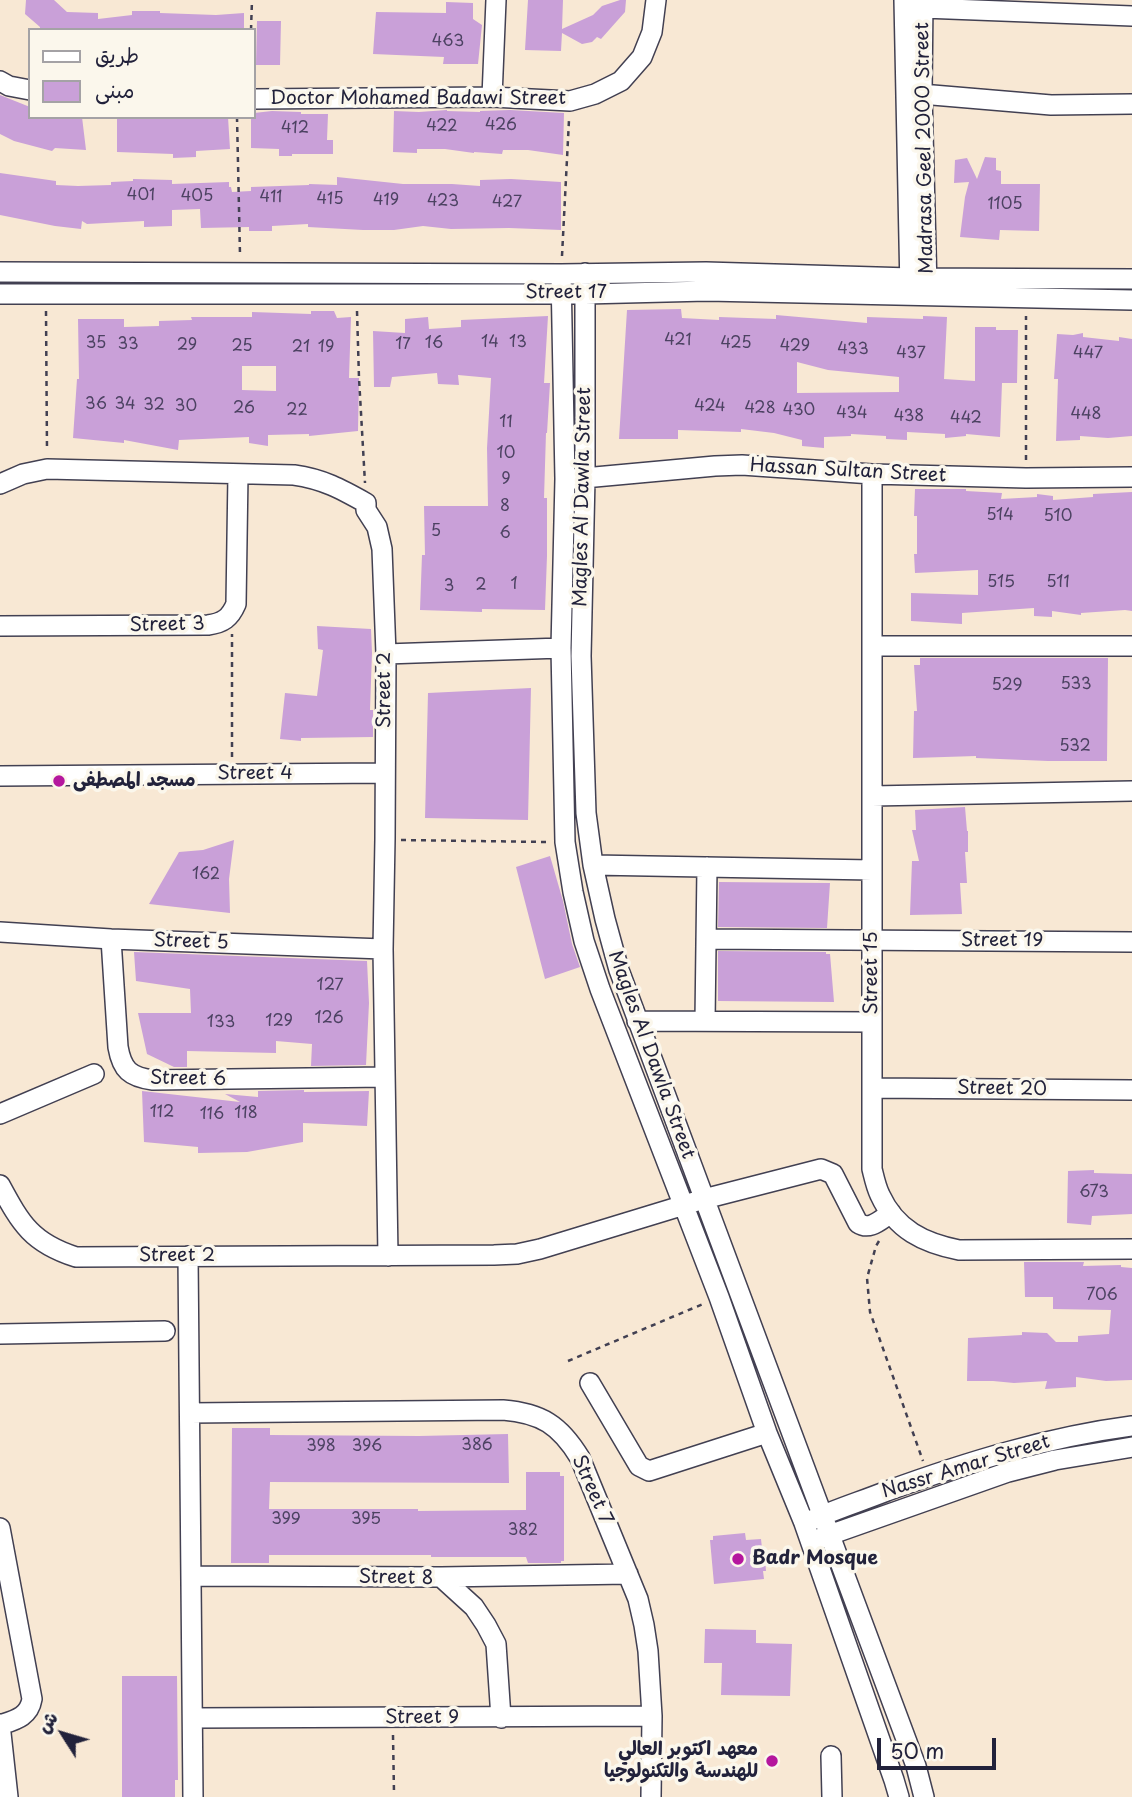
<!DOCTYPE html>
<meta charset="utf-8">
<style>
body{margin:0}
#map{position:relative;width:1132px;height:1797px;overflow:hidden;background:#f8e8d4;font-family:"Playpen Sans","Playpen Sans Arabic",sans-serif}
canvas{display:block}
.legend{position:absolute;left:28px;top:28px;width:228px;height:91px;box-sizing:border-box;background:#fbf7ec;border:2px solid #a4a2a5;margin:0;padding:9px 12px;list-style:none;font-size:21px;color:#22223b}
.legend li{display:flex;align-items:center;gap:14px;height:35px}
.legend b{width:35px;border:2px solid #a4a2a5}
.north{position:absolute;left:28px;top:1699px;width:70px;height:70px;-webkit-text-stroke:5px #fbf7ec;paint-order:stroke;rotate:307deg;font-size:19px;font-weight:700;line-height:28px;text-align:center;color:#22223b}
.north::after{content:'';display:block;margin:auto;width:24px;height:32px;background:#22223b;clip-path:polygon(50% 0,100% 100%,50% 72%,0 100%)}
.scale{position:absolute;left:877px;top:1738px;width:119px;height:32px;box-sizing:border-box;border:4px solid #22223b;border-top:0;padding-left:9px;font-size:21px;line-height:24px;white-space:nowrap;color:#22223b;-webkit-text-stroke:5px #fbf7ec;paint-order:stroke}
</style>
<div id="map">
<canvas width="1132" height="1797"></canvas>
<ul class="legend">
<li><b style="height:9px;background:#fff"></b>طريق</li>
<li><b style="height:19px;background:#c9a0d8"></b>مبنى</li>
</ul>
<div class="north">ش</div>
<div class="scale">50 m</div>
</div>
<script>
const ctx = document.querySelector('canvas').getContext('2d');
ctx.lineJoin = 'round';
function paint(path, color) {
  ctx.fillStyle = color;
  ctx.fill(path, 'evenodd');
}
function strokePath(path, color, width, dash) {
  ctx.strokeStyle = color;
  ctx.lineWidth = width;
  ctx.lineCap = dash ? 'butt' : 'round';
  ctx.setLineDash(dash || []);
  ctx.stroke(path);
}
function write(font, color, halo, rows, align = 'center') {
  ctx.font = font + ' "Playpen Sans","Playpen Sans Arabic",sans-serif';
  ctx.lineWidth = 7;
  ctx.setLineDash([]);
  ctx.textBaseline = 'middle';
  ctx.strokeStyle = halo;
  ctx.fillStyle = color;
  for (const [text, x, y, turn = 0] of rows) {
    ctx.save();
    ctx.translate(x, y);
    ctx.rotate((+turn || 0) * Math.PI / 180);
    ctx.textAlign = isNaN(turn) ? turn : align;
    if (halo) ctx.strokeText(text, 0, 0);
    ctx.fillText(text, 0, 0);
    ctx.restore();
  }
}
paint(new Path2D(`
 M26,0h28l13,12 31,1v6l34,-4v-4h28v2l56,2 28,-2v17h-204v-3l-15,-13z
 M528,0h35l-1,29 31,-14 9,-9 18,-6h6l-1,12 -24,27 -4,-2 -5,5 -10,2 -20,-11 -1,18 -36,-1z
 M446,2l27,1v16l9,6 -4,39h-35l1,-7 -71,-3 3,-42 70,1z
 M257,21h24l-1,44h-24z
 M0,95l30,12v10h52l4,33 -31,-2 -3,3 -38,-10 -14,-7z
 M447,110v1l33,1v-1l30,-1 54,3 -1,42 -35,-5h-25l-1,4 -28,-2v1l-29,-4h-28v4l-24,-1 1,-41 25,1z
 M272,111l29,1v2h27l-1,26h6v14h-41v2h-13v-7l-28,-1v-31h3v-4z
 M117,117h111l2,32 -34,2v6l-23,1v-4l-56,-2z
 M985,157l11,1v12l5,1v13h39l-1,47 -39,-1 -1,10 -39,-3 5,-40 4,-15 -15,1 1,-23 12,-2 10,21z
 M0,173l56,8v4l22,1 33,-1v-3l22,-1v-2l39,1v4l57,-2v5h2l1,5 19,-1v-4l58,-2v-1l28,1v-8l66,7h49l28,2v-6l31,-1 50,3v48l-52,-2 -58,1 -28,-3 -29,4h-31l-55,-3v-3l-36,2v5h-23v-4l-48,1 -1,-19 -28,1v16l-28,1v-6l-57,3 -5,-3 -1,8 -26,-3 -55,-11z
 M681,309l1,9 37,2v-3l57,2v-4l91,8v-6l56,2v-3l24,1 -3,62 31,2v-54h21v3h22l-1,53h-15l-2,54 -34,-3v2l-21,2v-4l-38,-2v8l-21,-1v-3l-35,-2v2l-27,1v11l-22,-2v-6l-28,-7 -33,-4v3l-63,-2v9h-59l8,-129zM797,362l31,8 71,7v15l-102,1z
 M311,311h23l3,7 14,-1 -2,61h10l-1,53 -49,5v-2l-41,1v11l-19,-3v-6l-70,3 -1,10 -54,-10v3l-51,-5 4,-59h2l-1,-60h46v8l35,-1v-5l33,-1 -1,-3h61v-5l59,2zM242,366h34v25l-34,-1z
 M548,316l-4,67h6l-3,50h-1l-2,65h3v58l-2,54 -63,-1v3l-62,-2 2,-55h3l-1,-49h64l-1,-58 4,-70 -33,-3 1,10 -21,-1 -1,-11 -45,4 -2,10h-16l-1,-56 32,2v-14l23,-2 1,12 32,-2v-7z
 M1083,333v4l36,4v-4l13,2v97l-24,2 -28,-2v4l-24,1 2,-62h-4l3,-45 16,1z
 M915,489h51v2l36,2 -1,6 36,-2v-3l16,2v4l40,-3v-3l39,-2v119l-7,-1 -44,3v2l-29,-4v6l-18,-1v-8l-72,5v11l-51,-3v-28l67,2v-25l-63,3 -1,-19h3v-38h-3z
 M317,626l54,3 1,24 -2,57h3v27l-72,1v3l-21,-2 5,-46 32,3 6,-46 -5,-1z
 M920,658h188l-1,103h-59l-72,-3v-2l-63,2 1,-47h3l-3,-46h6z
 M531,688l-3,132 -103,-2 3,-125z
 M965,807l2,24h1v21h-3l2,31h-7l2,31 -52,1 2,-54h7l-7,-31h4l-1,-20z
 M234,840l-5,39 1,34 -81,-9 30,-52 24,-2z
 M550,856l13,45 9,43 8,23 -35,12 -29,-112z
 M719,882l111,1 -3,45 -109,-1z
 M718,951l108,1v2h4l4,48 -116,-1z
 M134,952l233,9 2,42 -3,62 -55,1 1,-22 -36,-3v12l-89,-2v16h-13l-27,-13 -9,-41h53l-1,-24 -54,-8z
 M304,1090v2l65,-1 -2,35 -64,-3v19l-56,10 -49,1v-6l-54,-5 -2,-51 98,11 -15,-8 33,3v-6z
 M1094,1170v3l38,1v40l-40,2 -1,9 -24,-2 1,-52z
 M1024,1262h60l-1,4 38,-1v2l11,1v112l-26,1 -30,-4v10l-31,2 2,-8 -33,2 -21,-2h-26l1,-43 54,-3v-3l25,1 9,9h22v-6l31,-2 2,-24 -58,-1v-12h-28z
 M232,1428h38v7l149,1 89,-2 1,49 -239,-1 -1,27h149v2l108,-1v-38h34v4h4v85h-3v2h-33l-2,-6h-95v-2h-162v8h-38z
 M745,1533l1,7 15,-1 1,9h2l2,23h-3l1,8 -50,5 -4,-44h3v-4z
 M705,1629l51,1v13l36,1 -2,52 -69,-1 1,-32h-18z
 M122,1676h55l1,104h-3v17h-53z`), '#c9a0d8');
const minor = new Path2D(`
 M904,0l6,289
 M923,0l-1,93 5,195
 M923,8l209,8
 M0,81l9,5 21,4
 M909,93l142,12 81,-1
 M492,97l4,-97
 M254,99l238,-2 78,4 25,-7 26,-13 21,-24 10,-25 4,-32
 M0,272l561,2 145,-2 204,6 222,1
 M585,273v205l-4,178 5,157 7,52 12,54 14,51 297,796 8,31
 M561,274l4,205 -4,169 4,194 8,50 11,49 16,48 119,308 48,136 37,90 90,257 5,17
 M0,294h585l122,-3 425,9
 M872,474v695c2,8 4,18 8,26 16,35 44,48 79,55l173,-1
 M573,479l142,-13 27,-1 130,9 154,4 106,-1
 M0,484l23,-10 24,-5 247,6c29,4 47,14 72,28v7l11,17 5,22 4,105 -1,185 -2,110 5,307
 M0,626l208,-1c15,-2 22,-7 28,-21l2,-130
 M872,646h260
 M386,654l175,-6
 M0,776l384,-3
 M872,796l260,-5
 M593,865l279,5
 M0,932l111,7 272,10
 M111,939l7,108c4,23 12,30 35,33l232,-3
 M706,939l426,3
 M637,1021l235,1
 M705,1021l2,-154
 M872,1088l260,2
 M0,1114l94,-40
 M0,1185c21,39 32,58 76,72l418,-2 23,-1 23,-5 164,-50 117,-30 12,5 25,49c12,8 22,-3 33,-10
 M188,1256l5,541
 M0,1334l165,-3
 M590,1383l49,83 10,5 118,-38
 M190,1413l313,-3c38,3 57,15 77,48l58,141 6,26 4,26 4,65 -1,81
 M812,1520c24,-11 50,-19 75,-29 80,-29 161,-54 245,-65
 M0,1528l32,171c-3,18 -17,21 -32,26
 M818,1539l190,-67 47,-12 77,-13
 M191,1576l250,1 33,30 12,18 10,19 5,74
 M441,1577l187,-3
 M193,1718l459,-2
 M0,1724l8,73
 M831,1756l1,41`);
strokePath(minor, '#424052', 22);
strokePath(new Path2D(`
 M251,30l1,-30
 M237,117l3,138
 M562,256l7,-136
 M46,311l1,140
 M357,311l2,67 6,105
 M1026,460v-144
 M232,757v-123
 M401,840l147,2
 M879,1241l-3,5 -9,32 3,34 53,149
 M568,1361l135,-57
 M393,1735l1,58`), '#424052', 2.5, [5, 5]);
strokePath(minor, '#fff', 19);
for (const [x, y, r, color] of [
 [59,781,7,"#b5179e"],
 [738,1559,7,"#b5179e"],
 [772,1761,7,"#b5179e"]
]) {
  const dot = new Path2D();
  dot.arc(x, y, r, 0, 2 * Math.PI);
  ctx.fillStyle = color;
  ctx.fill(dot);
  strokePath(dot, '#fbf7ec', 2.5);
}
write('16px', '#4c4262', null, [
 ["463",448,42],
 ["426",501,126],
 ["422",442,127],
 ["412",295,129],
 ["401",141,196],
 ["405",197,197],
 ["411",271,198],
 ["415",330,200],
 ["419",386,201],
 ["423",443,202],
 ["427",507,203],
 ["1105",1005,205],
 ["421",678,341],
 ["14",490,343],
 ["13",518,343],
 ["35",96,344],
 ["16",434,344],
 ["425",736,344],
 ["33",128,345],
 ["17",403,345],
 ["29",187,346],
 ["25",242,347],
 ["429",795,347],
 ["21",301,348],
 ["19",326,348],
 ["433",853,350],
 ["437",911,354],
 ["447",1088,354],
 ["36",96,405],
 ["34",125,405],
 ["32",154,406],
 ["30",186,407],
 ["424",710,407],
 ["26",244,409],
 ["428",760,409],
 ["22",297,411],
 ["430",799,411],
 ["434",852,414],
 ["448",1086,415],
 ["438",909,417],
 ["442",966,419],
 ["11",506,423],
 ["10",506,454],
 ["9",506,480],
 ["8",505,507],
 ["514",1000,516],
 ["510",1058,517],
 ["5",436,532],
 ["6",505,534],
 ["515",1001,583],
 ["511",1058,583],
 ["1",514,585],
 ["2",481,586],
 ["3",449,587],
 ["533",1076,685],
 ["529",1007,686],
 ["532",1075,747],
 ["162",206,875],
 ["127",330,986],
 ["126",329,1019],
 ["129",279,1022],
 ["133",221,1023],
 ["112",162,1113],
 ["118",246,1114],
 ["116",212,1115],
 ["673",1094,1193],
 ["706",1102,1296],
 ["386",477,1446],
 ["398",321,1447],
 ["396",367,1447],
 ["399",286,1520],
 ["395",366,1520],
 ["382",523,1531]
]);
write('19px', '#22223b', '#fbf7ec', [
 ["Doctor Mohamed Badawi Street",418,99],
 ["Madrasa Geel 2000 Street",925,148,-91],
 ["Street 17",566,293],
 ["Hassan Sultan Street",848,471,3],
 ["Magles Al Dawla Street",583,497,-89],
 ["Street 3",167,625,-1],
 ["Street 2",385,690,-90],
 ["Street 4",255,774],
 ["Street 19",1002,941],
 ["Street 5",191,942,2],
 ["Street 15",872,973,-90],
 ["Magles Al Dawla Street",651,1055,70],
 ["Street 6",188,1079,1],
 ["Street 20",1002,1089,1],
 ["Street 2",177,1256],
 ["Nassr Amar Street",966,1467,-17],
 ["Street 7",592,1490,66],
 ["Street 8",396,1578,1],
 ["Street 9",422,1718]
]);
write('bold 19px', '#22223b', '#fbf7ec', [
 ["مسجد المصطفى",73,781],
 ["Badr Mosque",752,1559],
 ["معهد اكتوبر العالي",758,1750,"right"],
 ["للهندسة والتكنولوجيا",758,1772,"right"]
], 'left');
</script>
